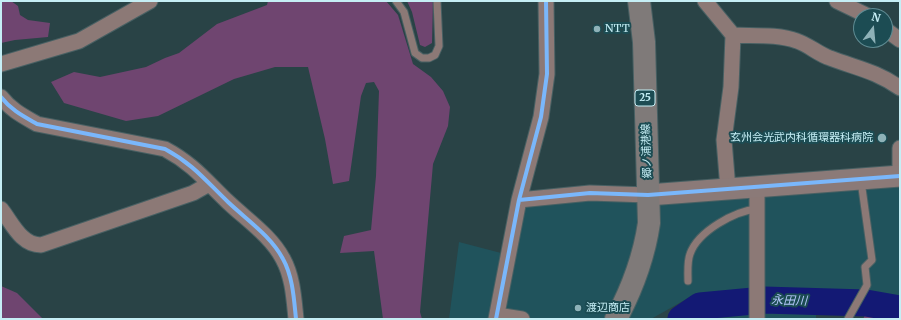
<!DOCTYPE html>
<meta charset="utf-8">
<style>
body{margin:0}
#map{position:relative;width:901px;height:320px;overflow:hidden;background:#294346;font-family:Merriweather,serif}
canvas{display:block}
.frame{position:absolute;inset:0;border:2px solid #c5eef5;pointer-events:none}
.north{position:absolute;left:853px;top:8px;width:40px;height:40px;box-sizing:border-box;background:#1c4c53;border:1px solid #608d94;border-radius:50%;rotate:16deg;font-size:11px;font-weight:700;line-height:16px;text-align:center;color:#c5eef5}
.north::after{content:'';display:block;margin:auto;width:14px;height:18px;background:#8eb2b8;clip-path:polygon(50% 0,100% 100%,50% 72%,0 100%)}
</style>
<div id="map">
<canvas width="901" height="320"></canvas>
<div class="frame"></div>
<div class="north">N</div>
</div>
<script>
const ctx = document.querySelector('canvas').getContext('2d');
ctx.lineJoin = 'round';
function paint(path, color) {
  ctx.fillStyle = color;
  ctx.fill(path, 'evenodd');
}
function strokePath(path, color, width, dash) {
  ctx.strokeStyle = color;
  ctx.lineWidth = width;
  ctx.lineCap = dash ? 'butt' : 'round';
  ctx.setLineDash(dash || []);
  ctx.stroke(path);
}
function write(font, color, halo, rows, align = 'center') {
  ctx.font = font + ' Merriweather,"Noto Sans JP",serif';
  ctx.lineWidth = 4;
  ctx.setLineDash([]);
  ctx.textBaseline = 'middle';
  ctx.strokeStyle = halo;
  ctx.fillStyle = color;
  for (const [text, x, y, turn = 0] of rows) {
    ctx.save();
    ctx.translate(x, y);
    ctx.rotate((+turn || 0) * Math.PI / 180);
    ctx.textAlign = isNaN(turn) ? turn : align;
    if (halo) ctx.strokeText(text, 0, 0);
    ctx.fillText(text, 0, 0);
    ctx.restore();
  }
}
paint(new Path2D(`
 M900,186v115l-49,-9 -84,2 -77,3 -39,22h-202l10,-77 42,11 10,-50 11,2 39,-8z
 M816,308v11h-109v-5l42,-4z`), '#20535c');
paint(new Path2D(`
 M1,1h10l7,5 2,9 8,5 22,3 -2,14 -33,3 -14,3z
 M268,1h118l12,14 15,49 18,13 12,14 7,16 -2,19 -15,38 -13,148 2,7h-39l-9,-68 -34,2 4,-17 27,-6 5,-54 3,-85 -5,-9 -8,1 -5,13 -12,85 -16,3 -8,-45 -17,-72h-33l-41,12 -76,37 -32,5 -62,-18 -13,-21 23,-10 26,5 46,-10 19,-9 14,-5 38,-29 50,-19z
 M407,1h26l-1,42 -7,4 -5,-2 -8,-33z
 M1,286l16,7 26,26h-42z
 M866,313h34v6h-37z`), '#6f4570');
strokePath(new Path2D(`
 M681,319l19,-13 64,-6 102,3 34,6`), '#131974', 27);
const lane = new Path2D(`
 M396,1l8,11 11,41 7,5h7l6,-3 4,-9 -2,-45
 M688,281c0,-8 -1,-19 2,-27 8,-23 45,-43 67,-45
 M848,319l19,-34 -2,-18 7,-7 -11,-79`);
const street = new Path2D(`
 M705,1l28,34 -2,52 -7,53 4,49
 M837,1l31,15
 M885,29l15,11
 M733,35c21,1 45,-1 64,6 12,4 21,13 33,17 26,10 46,13 70,30
 M1,64l78,-23 71,-40
 M1,97c10,13 22,19 36,27l128,25c28,15 41,32 63,53 19,18 43,34 55,57 10,18 11,41 13,60
 M900,148v18
 M757,187v132
 M519,200l71,-7 58,2
 M1,209c11,14 20,36 40,36l152,-52 16,-9
 M497,315l25,4
 M496,319l23,-119 22,-83 6,-43 -1,-73`);
const secondary = new Path2D(`
 M648,195l252,-19`);
const primary = new Path2D(`
 M616,319c16,-30 28,-62 33,-96l-5,-181 -5,-41`);
strokePath(lane, '#486063', 9);
strokePath(street, '#486063', 17);
strokePath(secondary, '#486063', 23);
strokePath(primary, '#486063', 24);
strokePath(lane, '#8c7976', 7);
strokePath(street, '#8c7976', 15);
strokePath(secondary, '#8b7a78', 21);
strokePath(primary, '#7f7a79', 22);
strokePath(new Path2D(`
 M1,97c10,13 22,19 36,27l128,25c28,15 41,32 63,53 19,18 43,34 55,57 10,18 11,41 13,60
 M519,200l71,-7 58,2 252,-19
 M496,319l23,-119 22,-83 6,-43 -1,-73`), '#7ab7fb', 4);
for (const [x, y, r, color] of [
 [597,29,4,"#8eb2b8"],
 [882,138,5,"#8eb2b8"],
 [578,308,4,"#8eb2b8"]
]) {
  const dot = new Path2D();
  dot.arc(x, y, r, 0, 2 * Math.PI);
  ctx.fillStyle = color;
  ctx.fill(dot);
  strokePath(dot, '#1c4c53', 1.5);
}
for (const [x, y, w] of [
 [645,98,20]
]) {
  const box = new Path2D();
  box.roundRect(x - w / 2, y - 8, w, 16, 3);
  ctx.fillStyle = '#1c4c53';
  ctx.fill(box);
  strokePath(box, '#c5eef5', 1);
}
write('bold 10px', '#c5eef5', null, [
 ["25",645,98]
]);
write('11px', '#c5eef5', '#1c4c53', [
 ["NTT",605,29],
 ["玄州会光武内科循環器科病院",873,138,"right"],
 ["渡辺商店",586,308]
], 'left');
write('11px', '#c5eef5', '#1c4c53', [
 ["郷ノ浦港線",647,151,-92]
]);
write('italic 12px', '#b3c6fa', '#1c4c53', [
 ["永田川",789,301,2]
]);
</script>
